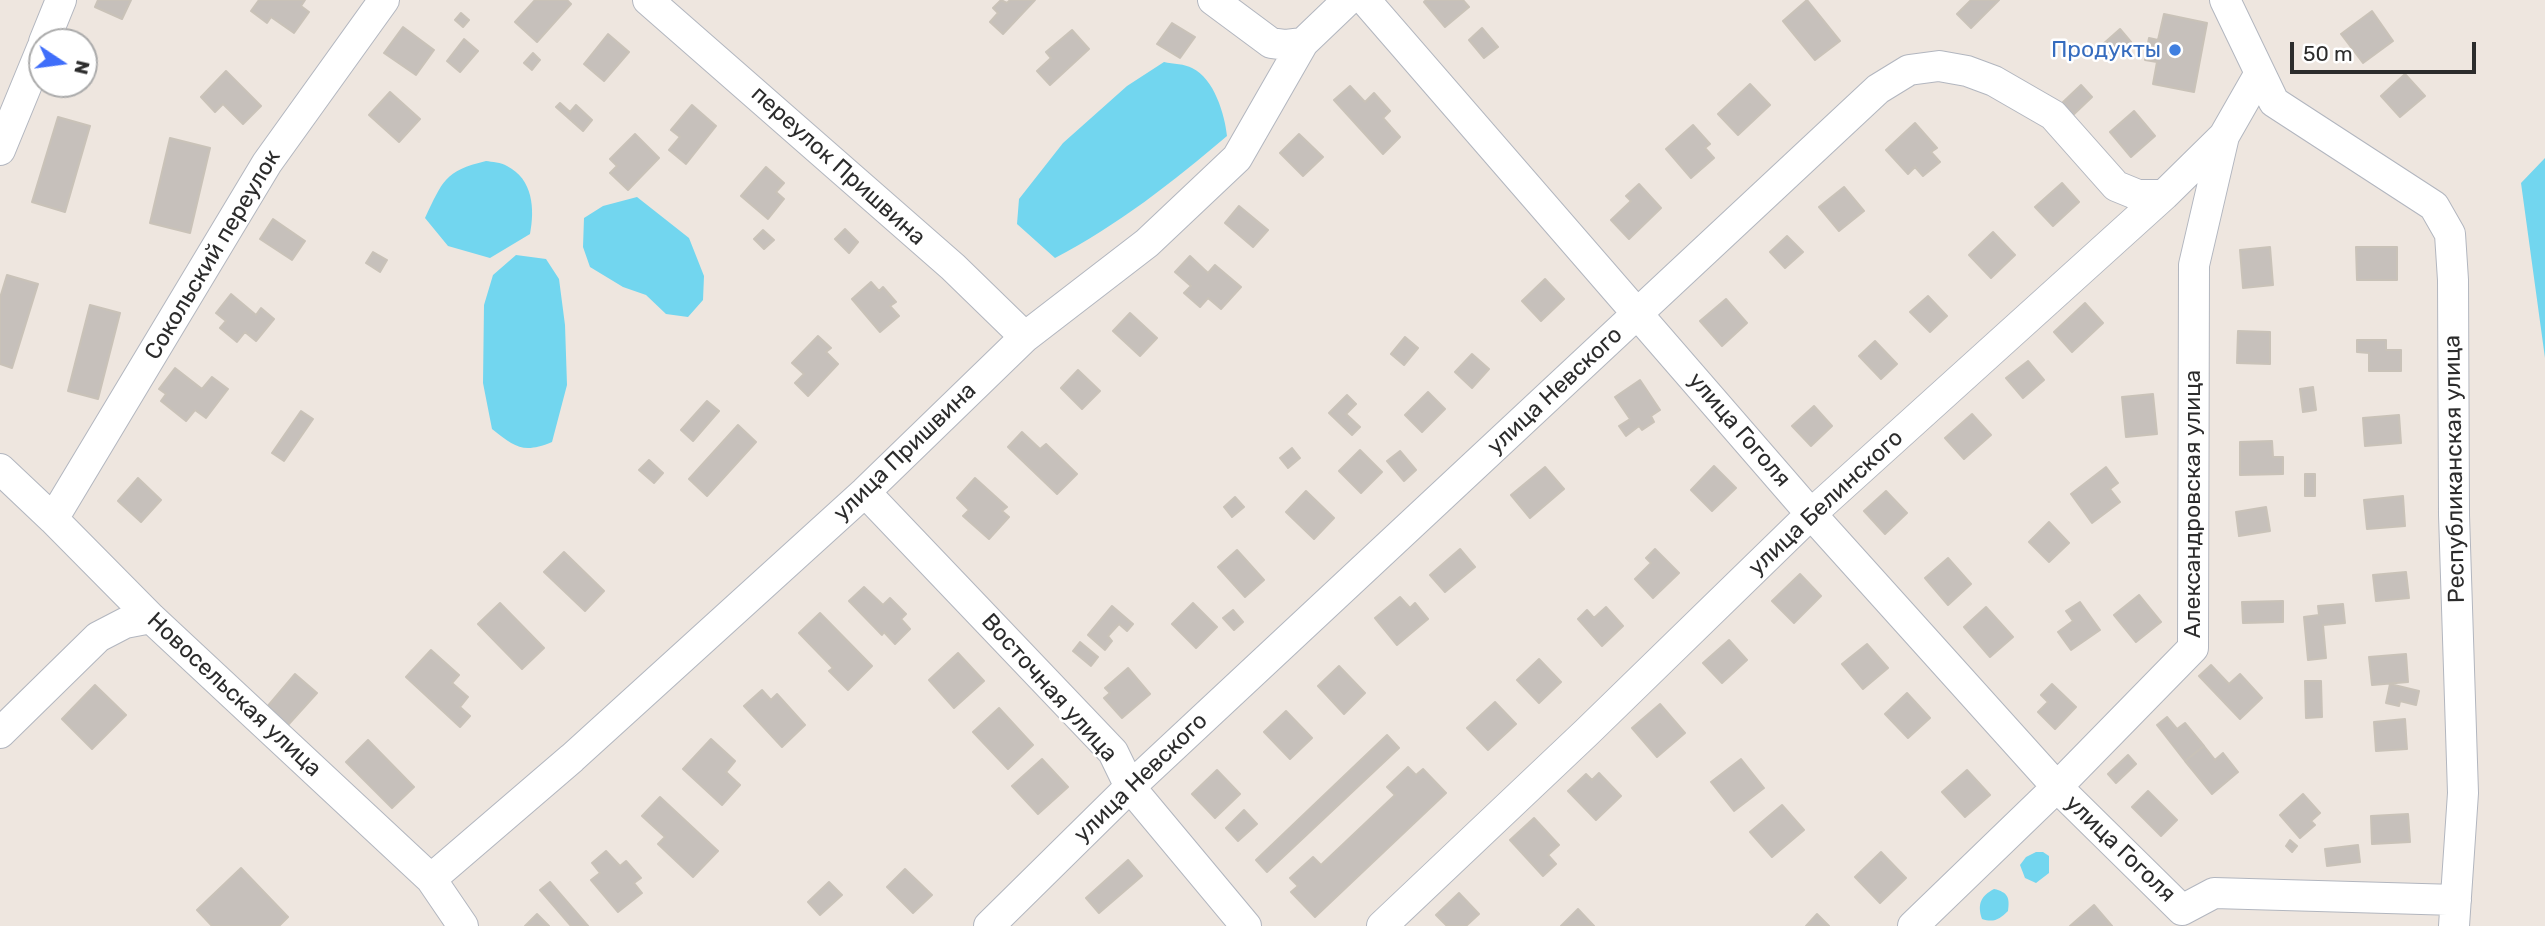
<!DOCTYPE html>
<meta charset="utf-8">
<style>
body{margin:0}
#map{position:relative;width:2545px;height:926px;overflow:hidden;background:#eee6df;font-family:Rubik,sans-serif}
canvas{display:block}
.north{position:absolute;left:28px;top:28px;width:70px;height:70px;box-sizing:border-box;background:#fff;border:2px solid #ababab;border-radius:50%;rotate:103deg;font-size:19px;font-weight:700;line-height:28px;text-align:center;color:#2c2c2c}
.north::after{content:'';display:block;margin:auto;width:24px;height:32px;background:#3f6efa;clip-path:polygon(50% 0,100% 100%,50% 72%,0 100%)}
.scale{position:absolute;left:2290px;top:42px;width:186px;height:32px;box-sizing:border-box;border:4px solid #2c2c2c;border-top:0;padding-left:9px;font-size:21px;line-height:24px;white-space:nowrap;color:#2c2c2c;-webkit-text-stroke:5px #fff;paint-order:stroke}
</style>
<div id="map">
<canvas width="2545" height="926"></canvas>
<div class="north">N</div>
<div class="scale">50 m</div>
</div>
<script>
const ctx = document.querySelector('canvas').getContext('2d');
ctx.lineJoin = 'round';
function paint(path, color) {
  ctx.fillStyle = color;
  ctx.fill(path, 'evenodd');
}
function strokePath(path, color, width, dash) {
  ctx.strokeStyle = color;
  ctx.lineWidth = width;
  ctx.lineCap = dash ? 'butt' : 'round';
  ctx.setLineDash(dash || []);
  ctx.stroke(path);
}
function write(font, color, halo, rows, align = 'center') {
  ctx.font = font + ' Rubik,sans-serif';
  ctx.lineWidth = 5;
  ctx.setLineDash([]);
  ctx.textBaseline = 'middle';
  ctx.strokeStyle = halo;
  ctx.fillStyle = color;
  for (const [text, x, y, turn = 0] of rows) {
    ctx.save();
    ctx.translate(x, y);
    ctx.rotate((+turn || 0) * Math.PI / 180);
    ctx.textAlign = isNaN(turn) ? turn : align;
    if (halo) ctx.strokeText(text, 0, 0);
    ctx.fillText(text, 0, 0);
    ctx.restore();
  }
}
paint(new Path2D(`
 M1164,62c9,2 21,2 28,6 22,10 33,47 35,68 -54,46 -109,89 -172,122l-38,-34 2,-25 44,-56 64,-57z
 M2545,158v200l-24,-175z
 M486,161c6,1 15,1 21,5 26,13 28,43 23,68l-40,24 -42,-12 -23,-28c18,-37 19,-47 61,-57z
 M637,197l52,41 15,38 -1,24 -15,17 -22,-3 -20,-19 -23,-8 -33,-20 -7,-20 1,-29 19,-12z
 M516,255l30,4 13,20 6,46 2,60 -15,57c-29,12 -37,5 -60,-13l-9,-46 1,-78 9,-30z
 M2036,852h7l6,4v17l-13,10 -11,-5 -5,-13 6,-8z
 M1994,889c14,3 16,9 14,22 -8,8 -14,12 -26,8 -5,-15 -1,-23 12,-30z`), '#72d6ef');
const building = new Path2D(`
 M98,0h33l-9,19 -27,-12z
 M259,0h46l-4,6 8,6 -15,21 -23,-16 -4,6 -16,-12z
 M535,0h32l4,4 -34,38 -22,-20z
 M1001,0l6,3 3,-3h25l-32,34 -13,-12 8,-9 -5,-5z
 M1426,0h37l6,7 -24,20 -21,-25z
 M1807,0l33,41 -25,19 -32,-39z
 M1971,0h28l-28,28 -14,-14z
 M2372,11l21,30 -30,22 -22,-29z
 M461,13l8,7 -6,7 -8,-7z
 M2164,14l43,9 -13,69 -41,-8 4,-22 -12,-2 4,-22 9,2z
 M1172,23l23,14 -15,21 -23,-14z
 M403,27l31,23 -18,25 -32,-22z
 M1482,28l16,19 -14,11 -15,-18z
 M2120,29l11,13 -18,16 -11,-13z
 M1072,30l17,19 -39,36 -13,-14 14,-13 -5,-6z
 M608,34l21,18 -25,29 -20,-17z
 M464,39l14,12 -18,21 -13,-11z
 M533,53l7,7 -8,10 -8,-7z
 M226,71l35,35 -18,18 -20,-20 -8,8 -14,-15z
 M2405,74l20,22 -25,21 -19,-21z
 M1750,84l20,21 -32,30 -20,-21z
 M2081,85l11,12 -20,19 -11,-12z
 M1350,86l15,16 9,-9 16,18 -7,7 17,19 -17,17 -49,-54z
 M390,92l30,27 -21,23 -30,-27z
 M560,103l10,9 6,-7 16,15 -9,11 -27,-24z
 M692,105l24,21 -30,38 -17,-14 11,-13 -9,-7z
 M2134,111l21,25 -24,21 -21,-25z
 M58,117l32,9 -25,86 -33,-10z
 M1915,123l22,25 -6,4 9,10 -17,14 -8,-9 -7,7 -22,-24z
 M1693,125l17,19 -5,4 9,10 -23,20 -25,-29z
 M635,134l24,24 -31,32 -18,-17 7,-7 -7,-7z
 M1299,134l24,23 -20,19 -23,-23z
 M170,138l40,10 -20,85 -40,-10z
 M766,167l18,16 -8,9 8,7 -16,20 -27,-23z
 M2062,183l17,19 -26,24 -18,-19z
 M1639,184l22,24 -32,31 -18,-19 20,-19 -5,-5z
 M1844,187l20,24 -25,20 -20,-24z
 M1239,206l29,24 -15,17 -28,-24z
 M273,219l32,22 -13,19 -32,-21z
 M845,229l13,13 -9,11 -14,-14z
 M763,230l11,10 -10,9 -10,-10z
 M1993,232l22,23 -24,23 -22,-23z
 M1787,236l16,16 -18,16 -15,-16z
 M2270,247l3,38 -30,3 -3,-38z
 M2356,247h41v33h-40z
 M373,252l14,8 -7,12 -14,-9z
 M1190,256l18,17 7,-8 26,22 -20,22 -13,-11 -8,9 -16,-14 7,-7 -16,-14z
 M7,275l31,9 -26,84 -12,-4v-66z
 M1545,279l19,20 -23,22 -19,-20z
 M871,282l8,9 4,-4 13,15 -6,4 9,10 -19,16 -28,-33z
 M231,294l25,21 5,-7 13,11 -18,22 -11,-9 -8,10 -17,-14 6,-7 -10,-8z
 M1928,296l19,20 -17,16 -20,-20z
 M1726,299l21,24 -25,23 -22,-25z
 M2085,303l18,20 -31,29 -18,-20z
 M90,305l30,8 -22,86 -30,-8z
 M1130,313l27,25 -17,18 -27,-25z
 M2238,331l32,1v32l-33,-1z
 M818,336l13,12 -5,4 12,12 -30,32 -13,-13 9,-9 -12,-11z
 M1405,337l13,11 -14,17 -13,-11z
 M2357,340h29v10h15v21h-32v-18l-12,-1z
 M1875,341l22,23 -16,15 -22,-23z
 M1472,354l17,15 -17,19 -17,-16z
 M2028,361l16,19 -21,18 -17,-20z
 M175,368l27,21 10,-12 16,12 -22,29 -11,-8 -9,11 -25,-20 5,-7 -7,-5z
 M1078,370l22,21 -18,18 -21,-21z
 M1640,380l20,30 -9,6 3,6 -12,8 -3,-4 -13,10 -7,-10 11,-7 -15,-22z
 M2313,387l3,23 -13,2 -3,-23z
 M1428,392l17,17 -23,23 -17,-17z
 M2153,394l4,40 -31,3 -4,-40z
 M1347,395l9,9 -10,10 14,13 -8,8 -23,-22z
 M707,401l12,10 -26,30 -12,-11z
 M1814,406l18,20 -21,20 -19,-20z
 M301,411l12,8 -29,42 -12,-8z
 M1972,414l19,21 -27,24 -19,-21z
 M2399,415l2,28 -36,3 -2,-28z
 M738,425l18,17 -49,54 -18,-17z
 M1022,432l18,17 6,-5 31,30 -20,20 -49,-47z
 M2272,441l1,16h10v17l-43,1v-33z
 M1292,448l8,10 -12,10 -8,-10z
 M1360,450l22,22 -21,21 -22,-22z
 M1400,451l16,19 -12,11 -17,-20z
 M649,460l14,13 -9,10 -15,-13z
 M1714,466l22,22 -24,23 -21,-21z
 M1545,467l19,22 -34,29 -19,-23z
 M2106,467l12,16 -8,6 10,13 -28,21 -21,-29z
 M2305,474h10v22h-10z
 M138,478l23,22 -20,22 -23,-21z
 M975,478l32,29 -5,4 7,6 -20,22 -26,-23 6,-6 -12,-12z
 M1306,491l28,27 -20,21 -28,-27z
 M1886,491l21,22 -22,21 -21,-23z
 M2403,496l2,30 -38,3 -3,-29z
 M1235,497l9,10 -12,10 -8,-10z
 M2266,507l4,24 -31,5 -3,-24z
 M2049,522l20,21 -20,19 -20,-20z
 M1460,549l15,18 -30,25 -15,-17z
 M1655,549l24,24 -26,25 -18,-19 16,-16 -5,-5z
 M1237,550l27,30 -19,17 -27,-30z
 M564,552l40,39 -19,20 -41,-39z
 M1948,558l23,26 -23,21 -23,-27z
 M2406,572l3,26 -33,3 -3,-26z
 M1800,574l21,22 -27,27 -22,-22z
 M864,587l19,18 7,-7 16,16 -5,5 9,10 -15,15 -11,-12 -2,3 -33,-34z
 M2139,595l22,27 -25,20 -22,-27z
 M1400,597l10,11 5,-5 13,16 -31,26 -22,-27z
 M2283,601v21l-40,1 -1,-21z
 M2080,602l20,28 -29,20 -13,-18 15,-11 -7,-10z
 M500,603l44,45 -22,21 -44,-45z
 M1193,603l24,24 -21,21 -24,-24z
 M2343,604l2,19 -22,2 3,33 -18,2 -4,-43 15,-2 -1,-9z
 M1112,606l21,18 -6,7 -8,-7 -11,12 4,5 -7,9 -17,-15z
 M1606,607l17,19 -21,20 -24,-27 9,-9 7,8z
 M1986,607l27,30 -23,20 -26,-30z
 M1233,610l10,12 -9,8 -11,-12z
 M820,613l52,53 -24,24 -19,-19 4,-3 -34,-35z
 M1729,640l18,20 -25,23 -19,-20z
 M1080,642l18,15 -7,9 -18,-15z
 M1867,644l21,24 -25,21 -21,-25z
 M431,650l28,25 -7,8 16,14 -8,10 10,9 -10,11 -54,-50z
 M958,653l26,28 -30,27 -25,-28z
 M2406,654l2,28 -36,3 -3,-28z
 M1539,659l22,23 -22,21 -22,-23z
 M2211,665l18,19 11,-10 22,24 -22,21 -41,-43z
 M1339,666l26,27 -21,21 -26,-28z
 M1128,668l22,26 -28,24 -18,-20 6,-5 -5,-5z
 M295,674l22,19 -29,32 -21,-18z
 M2305,681h16l1,36 -16,1z
 M2052,684l24,23 -21,22 -17,-17 10,-10 -7,-7z
 M2390,684l29,7 -3,14 -16,-4 -1,5 -13,-3z
 M95,685l31,30 -34,34 -30,-30z
 M762,690l9,10 6,-6 28,31 -23,22 -38,-41z
 M1907,693l23,25 -22,20 -23,-24z
 M1495,702l21,22 -28,26 -21,-22z
 M1660,704l25,29 -28,24 -25,-29z
 M999,708l34,37 -25,24 -35,-37z
 M1286,711l26,27 -22,21 -26,-27z
 M2167,717l10,12 8,-6 19,23 -19,15 -28,-36z
 M2405,719l2,30 -31,2 -2,-29z
 M1387,735l12,13 -132,124 -11,-12z
 M711,739l24,22 -9,11 14,13 -18,20 -39,-36z
 M368,740l46,47 -22,21 -46,-46z
 M2204,746l11,14 8,-7 15,19 -26,22 -27,-33z
 M2128,755l8,9 -20,19 -8,-9z
 M1042,759l26,28 -30,27 -26,-28z
 M1741,759l23,29 -30,23 -23,-29z
 M1408,767l8,8 7,-6 23,24 -131,124 -24,-25 7,-6 -8,-8 23,-21 8,8 74,-70 -8,-8z
 M1217,770l23,24 -25,24 -23,-24z
 M1967,770l23,25 -25,22 -23,-25z
 M1599,773l22,23 -25,24 -28,-29 18,-17 6,6z
 M2148,791l29,29 -16,16 -29,-29z
 M2303,794l17,19 -9,8 4,4 -15,13 -20,-23z
 M660,797l58,54 -25,26 -35,-33 7,-7 -23,-21z
 M1782,805l22,25 -32,27 -22,-25z
 M1244,810l13,14 -19,17 -12,-13z
 M2408,814l2,28 -38,2 -1,-28z
 M1534,818l25,27 -11,10 8,9 -13,12 -33,-36z
 M2290,840l7,6 -5,6 -6,-6z
 M2358,845l2,17 -33,4 -2,-17z
 M606,851l14,15 6,-5 15,17 -7,5 8,10 -24,19 -27,-32 9,-7 -8,-10z
 M1881,852l25,26 -26,25 -25,-26z
 M1128,860l14,16 -43,37 -13,-15z
 M241,868l47,49 -9,9h-67l-15,-16z
 M905,869l27,26 -19,18 -26,-26z
 M550,882l38,44h-17l-31,-36z
 M829,882l13,13 -22,20 -12,-13z
 M1459,893l20,21 -13,12h-19l-11,-11z
 M2094,905l18,21h-42z
 M1578,909l16,17h-33z
 M537,914l12,12h-24z
 M1817,914l12,12h-23z`);
paint(building, '#c6c0bb');
strokePath(building, '#c9c2b8', 2);
const minor = new Path2D(`
 M648,0l305,267 72,70
 M1213,0l58,43 15,2 17,-2
 M1365,0l446,514 246,273 125,123
 M2225,0l49,102 160,104 16,28 3,46 1,235 9,278 -9,133
 M44,42l17,-42
 M0,150l42,-102
 M0,469l53,50 98,99 280,261 32,47
 M865,492l248,260 17,35 116,139
 M53,519l214,-356 117,-163
 M0,733l98,-96 27,-14 26,-5
 M431,879l141,-121 293,-266 160,-155 122,-94 90,-85 66,-115 45,-43
 M2182,910l32,-17 242,7
 M989,926l141,-139 748,-698 31,-19 30,-4 28,5 27,10 59,34 63,71 22,9h26
 M1382,926l205,-194 224,-218 353,-319 60,-59 36,-63
 M1913,926l144,-139 136,-139 1,-383 30,-129`);
strokePath(minor, '#b2b6bf', 32);
strokePath(minor, '#fff', 30);
for (const [x, y, r, color] of [
 [2175,50,7,"#3f7fe0"]
]) {
  const dot = new Path2D();
  dot.arc(x, y, r, 0, 2 * Math.PI);
  ctx.fillStyle = color;
  ctx.fill(dot);
  strokePath(dot, '#fff', 2.5);
}
write('23px', '#366cbe', '#fff', [
 ["Продукты",2161,50]
], 'right');
write('23px', '#2c2c2c', '#fff', [
 ["переулок Пришвина",838,166,42],
 ["Сокольский переулок",213,255,-59],
 ["улица Невского",1555,391,-43],
 ["улица Гоголя",1739,430,49],
 ["улица Пришвина",905,452,-44],
 ["Республиканская улица",2455,469,-91],
 ["улица Белинского",1826,503,-43],
 ["Александровская улица",2193,504,-90],
 ["Восточная улица",1049,688,48],
 ["Новосельская улица",234,695,43],
 ["улица Невского",1141,778,-44],
 ["улица Гоголя",2120,849,44]
]);
</script>
